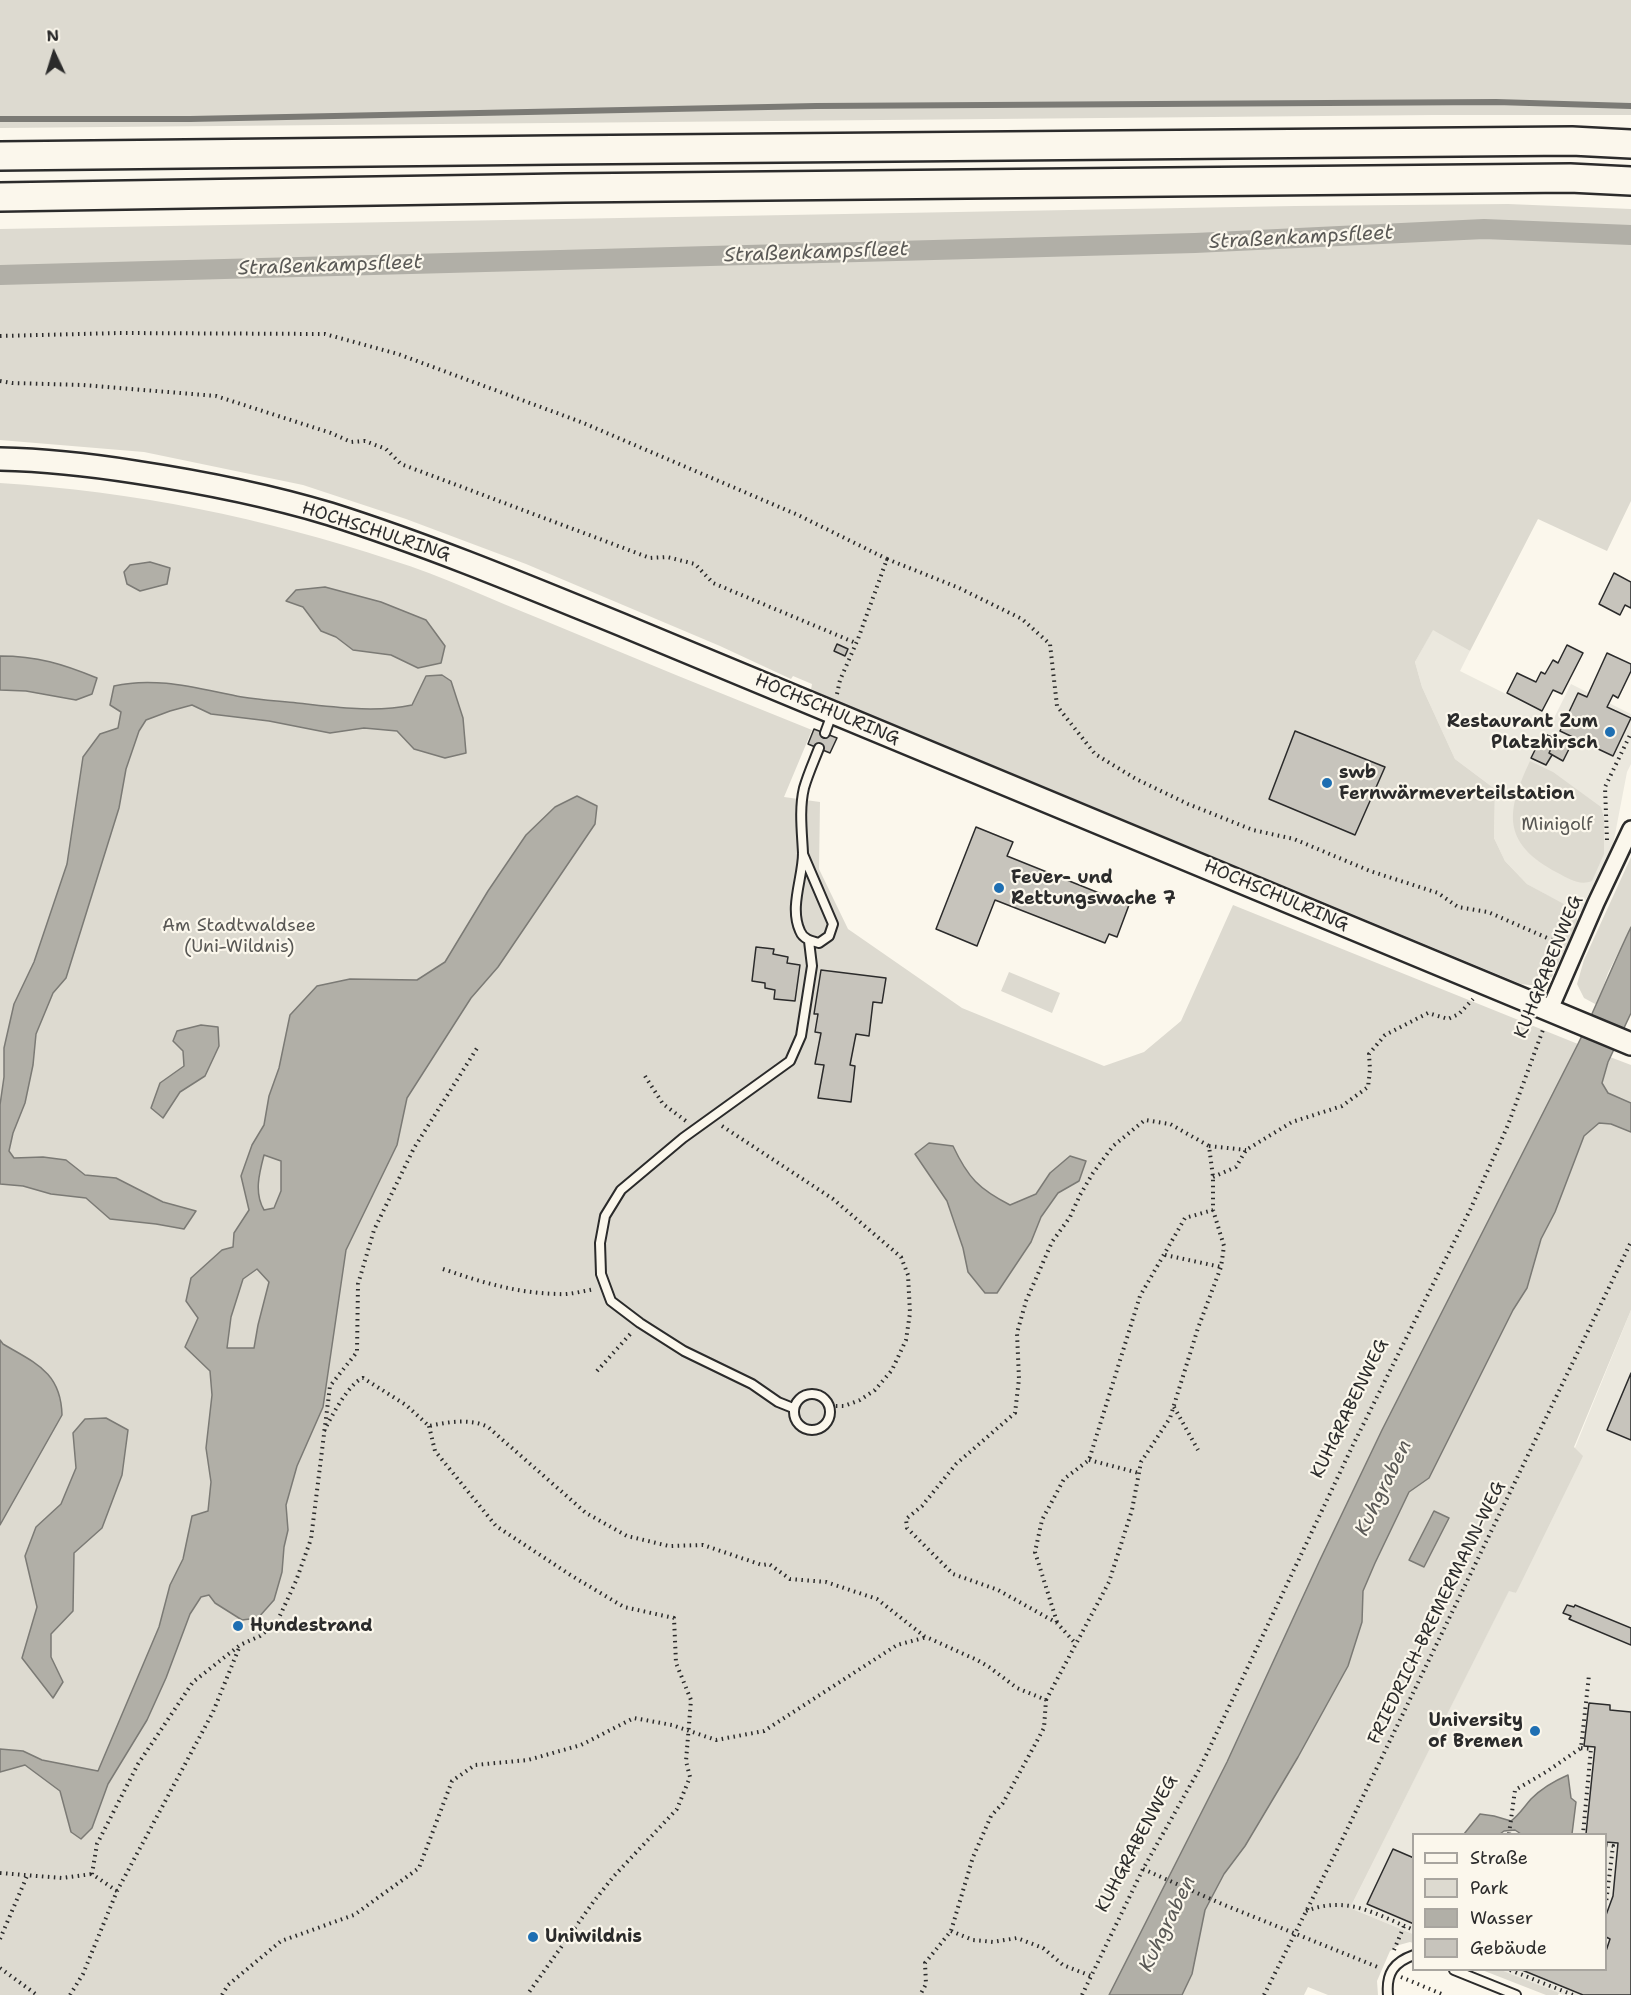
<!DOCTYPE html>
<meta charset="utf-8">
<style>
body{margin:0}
#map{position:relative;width:1631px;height:1995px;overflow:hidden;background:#fbf7ec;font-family:"Shantell Sans",sans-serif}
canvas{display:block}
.legend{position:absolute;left:1412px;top:1833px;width:195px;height:138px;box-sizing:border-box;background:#fbf7ec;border:2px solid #a8a59f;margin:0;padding:8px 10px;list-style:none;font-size:18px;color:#2b2b2b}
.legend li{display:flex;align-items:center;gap:12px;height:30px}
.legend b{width:30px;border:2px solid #a8a59f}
.north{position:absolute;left:24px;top:24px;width:60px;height:60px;-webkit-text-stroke:4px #fbf7ec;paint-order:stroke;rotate:356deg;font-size:16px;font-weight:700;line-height:24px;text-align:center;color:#2b2b2b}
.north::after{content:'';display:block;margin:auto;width:21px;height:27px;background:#2b2b2b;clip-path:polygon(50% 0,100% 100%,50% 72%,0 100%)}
</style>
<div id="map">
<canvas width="1631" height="1995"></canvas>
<ul class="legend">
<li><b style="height:8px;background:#fbf7ec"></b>Straße</li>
<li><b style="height:16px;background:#dddad0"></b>Park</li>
<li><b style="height:16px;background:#b1afa7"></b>Wasser</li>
<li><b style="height:16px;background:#c7c4bc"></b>Gebäude</li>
</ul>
<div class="north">N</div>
</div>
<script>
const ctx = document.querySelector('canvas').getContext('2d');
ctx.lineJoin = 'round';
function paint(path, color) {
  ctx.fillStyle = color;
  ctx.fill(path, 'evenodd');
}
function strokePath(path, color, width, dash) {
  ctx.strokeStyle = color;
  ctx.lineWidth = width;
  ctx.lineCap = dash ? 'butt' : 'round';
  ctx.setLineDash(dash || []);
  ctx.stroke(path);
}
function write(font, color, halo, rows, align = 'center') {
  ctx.font = font + ' "Shantell Sans",sans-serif';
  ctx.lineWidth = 4.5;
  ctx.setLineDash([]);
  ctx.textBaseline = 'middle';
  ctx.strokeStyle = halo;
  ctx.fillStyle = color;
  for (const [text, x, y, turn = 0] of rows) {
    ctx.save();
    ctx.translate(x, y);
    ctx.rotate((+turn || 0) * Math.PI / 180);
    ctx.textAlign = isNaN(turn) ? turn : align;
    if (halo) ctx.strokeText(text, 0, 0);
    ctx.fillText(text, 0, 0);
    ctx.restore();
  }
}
paint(new Path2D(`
 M1433,629l37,22 -10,20 94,47 17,-34 60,30v50l-4,8 -15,78 -30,63 -18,-8 -37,-21 -22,-23 -11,-23 1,-49 -40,-30 -33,-72 -7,-25z
 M1631,1310v685h-68l-62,-25h105v-136h-192l-1,100 -63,-26 159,-318 7,3z`), '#ebe8de');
paint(new Path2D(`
 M0,0h1631v115h-198l-1433,13z
 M1508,204l123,5v292l-24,50 -69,-32 -68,132 -37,-21 -18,32 7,25 33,72 40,30 -1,49 11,23 22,23 46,25 5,12 -26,56c-10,9 -17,9 -31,7l-710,-294 1,-6 -19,-8 -2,3 -71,-33 -194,-82 -120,-45 -103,-34 -159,-33 -144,-12v-211l1295,-23z
 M0,483c132,8 265,35 391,77 52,16 101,40 152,60 89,37 179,74 269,110l-28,67 36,5 -1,67 29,60 114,79 142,58 40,-14 37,-31 52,-116 345,139 -196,386 -63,132 -92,200 -118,233h-1109zM325,587l56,15 45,18 -16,44 -19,-9 -38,-5 -17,-13 -15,-6 -18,-24z
 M1530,761l23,11 48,35 3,11v36l-12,27c-12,5 -23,-2 -34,-8 -57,-30 -52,-61 -28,-112z
 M1631,857v70l-23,46 -11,32 -13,-7 -7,-14 7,-24z
 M1009,972l51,21 -8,20 -51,-22z
 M1610,1057l21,8v38l-24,-10 -5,-10z
 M1599,1123l12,1 20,8v178l-57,137 9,9 -67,137 -7,-2 -159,317 63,26v9l-3,-1 -11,3 -9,6 -13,30 1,14h-50l-20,-8 -4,8h-122l10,-21 13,-64 19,-36 21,-28 53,-89 50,-91 14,-44 1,-31 12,-28 34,-71 20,-14 84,-168 14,-22 14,-49 14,-27 29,-76z
 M1482,1970h19l58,23 -1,2h-12z`), '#dddad0');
const water = new Path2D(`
 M150,562l20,6 -3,16 -27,7 -13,-7 -3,-12 6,-7z
 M325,587l56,15 45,18 19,26 -4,17 -23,5 -27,-13 -38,-5 -17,-13 -15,-6 -18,-24 -17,-6 10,-11z
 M0,656c37,0 63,8 97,22l-5,16 -16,6 -50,-9 -26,-1z
 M442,675l9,6 12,37 3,35 -21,5 -31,-9 -17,-18 -33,-3 -34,5 -61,-12 -58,-7 -19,-9 -22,6 -24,9 -7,11 -13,38 -7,39 -53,170 -13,15 -17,41 -3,31 -8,38 -12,30 -4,18 5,7 29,-1 23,3 19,15 31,3 47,24 33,9 -12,18 -28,-5 -46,-5 -24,-21 -35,-4 -28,-8 -23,-2v-79l4,-28v-29l10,-44 20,-42 33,-98 16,-107 17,-23 18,-6 3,-16 -11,-7 4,-19c43,-10 85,3 128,11 18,3 36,4 55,6 38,4 77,10 115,2l14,-29z
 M577,796l20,10 -2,18 -97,143 -27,31 -64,100 -10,47 -51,105 -23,157 -26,59 -11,39 2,25 -4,17 -2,25 -8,28 -16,18 -16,2 -27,-17 -6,-8 -8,2 -11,17 -24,64 -19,42 -39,64 -16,44 -11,11 -10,-7 -11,-41 -35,-26 -25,7v-23l23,2 19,9 56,11 61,-144 11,-42 13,-26 9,-43 16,-5 3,-29 -5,-34 6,-53 -2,-24 -25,-24 13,-29 -12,-17 5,-23 31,-28 11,-3 1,-14 15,-23 -8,-34 11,-31 12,-20 5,-29 10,-28 11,-53 27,-29 33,-7 67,1 28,-18 43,-71 38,-56 29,-28zM264,1155l17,6v30l-7,17 -10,2c-10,-17 -5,-36 0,-55zM257,1269l12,13 -11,43 -4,23h-27l4,-31 12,-38z
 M1631,927v86l-23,49 -6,21 6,10 23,10v29l-20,-8 -12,-1 -15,13 -29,76 -14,27 -14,49 -14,22 -84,168 -20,14 -34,71 -12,28 -1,31 -14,44 -50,91 -53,89 -21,28 -19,36 -13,64 -10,21h-73l118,-233 92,-200 63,-132 196,-386c19,-39 34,-78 53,-117z
 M201,1025l17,2 1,19 -14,30 -25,16 -17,26 -12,-10 9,-25 24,-17 -1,-15 -10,-10 4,-10z
 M929,1143l24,3c15,32 26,43 57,59l26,-11 14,-21 20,-17 16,5 -7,20 -21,12 -17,24 -10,25 -34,51h-12l-17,-21 -5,-24 -16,-47 -32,-47z
 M0,1340l3,4c32,19 58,28 59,71l-62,110z
 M106,1418l22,12 -6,45 -20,53 -28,25 -1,58 -22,23v23l12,25 -10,16 -31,-40 15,-51 -12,-51 11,-29 25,-23 15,-36 -3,-35 12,-14z
 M1434,1511l15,7 -25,49 -15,-7z
 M1568,1775l3,23 5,4 -4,32h-51l-6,-4 -11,1 -4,3h-36l16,-20 14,2 17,5c8,-6 13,-14 20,-22 11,-11 23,-18 37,-24z`);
paint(water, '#b1afa7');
strokePath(water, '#7b7a75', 1.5);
strokePath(new Path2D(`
 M0,119h190l626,-13 680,-4 135,4`), '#7b7a75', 6);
strokePath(new Path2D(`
 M0,275l1195,-32 289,-14 147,6`), '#b1afa7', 20);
const building = new Path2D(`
 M1614,573l17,9v26l-6,-3 -5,10 -21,-11z
 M837,644l11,5 -3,7 -11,-5z
 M1567,645l16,8 -21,41 -9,-4 -11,21 -35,-18 10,-20 19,9 5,-10 4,2 8,-14 5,3z
 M1607,653l24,11v7l-13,27 -5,-3 -6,12 24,11 -18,38 -53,-25 18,-38 9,4z
 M814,729l23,9 -7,15 -22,-9z
 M1295,731l90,36 -30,68 -86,-36z
 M1547,735l9,4 -7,14 3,2 -6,10 -15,-7 6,-12 3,1z
 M1556,738l15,7 -8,16 -14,-8z
 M976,827l37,15 -6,14 122,49 -12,32 -8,-3 -4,9 -110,-43 -18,46 -41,-17z
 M756,947l18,2 -1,5 15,3 -1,6 13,2 -5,36 -21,-2 1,-9 -10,-2v-5l-13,-2z
 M821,970l65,8 -4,25 -9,-1 -4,34 -13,-2 -6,31 5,1 -4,36 -33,-4 6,-33 -9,-1 6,-31 -6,-1 3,-18h-4z
 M1631,1373v67l-24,-10z
 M1567,1605l7,2 1,-2 56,23v17l-62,-26 2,-3 -8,-3z
 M1589,1703l21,2v5l21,2v283h-48l-61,-25h84v-19l4,-12 -4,-2v-22l7,-19 5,-53 -12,-1v-8h-20l9,-87 -11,-1z
 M1393,1849l21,9v66l-47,-20z`);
paint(building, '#c7c4bc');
strokePath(building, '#2b2b2b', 1.5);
const lane = new Path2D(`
 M825,733l7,-19
 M803,854l30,70 -4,12 -10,7c-8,-2 -16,-4 -19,-12 -11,-24 3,-53 3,-78 -1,-21 -4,-44 1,-65 4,-14 10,-27 15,-40
 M794 1412a18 18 0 1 1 36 0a18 18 0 1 1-36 0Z
 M793,1408l-15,-6 -26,-18 -68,-33 -44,-28 -29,-22 -10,-27 -1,-31 5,-27 16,-26 62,-52 107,-77 11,-25 11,-70 -3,-25
 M1454,1970l62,25
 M1388,1995c-2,-22 6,-33 26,-40`);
const street = new Path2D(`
 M1550,1009l46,-106 35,-74`);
const secondary = new Path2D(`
 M0,459c45,1 91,6 135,13 66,10 132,23 195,42 101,32 199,73 297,113l1004,417`);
const highway = new Path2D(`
 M0,156l556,-6 1016,-9 59,3
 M0,197l565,-9 1005,-10 61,3`);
strokePath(lane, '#2b2b2b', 12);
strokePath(street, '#2b2b2b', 20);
strokePath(secondary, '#2b2b2b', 26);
strokePath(highway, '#2b2b2b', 32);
strokePath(new Path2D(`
 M0,336l119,-3 206,1 73,20 183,68 217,93 89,44 -29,80 -18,41 -3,14
 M0,381l12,2 71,2 133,11 115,37 20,9 14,-1 21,8 15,15 249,94 17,-1 28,7 18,19 143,60
 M887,559l72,29 63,31 28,25 7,62 38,48 41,25 52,25 65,26 41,9 76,32 68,22 20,14 30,5 73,32
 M1607,840l-2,-53 26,-54
 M645,1076l18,28 23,17
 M722,1126l111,73 68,58 7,18 2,38 -4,27 -14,30 -17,20 -15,10 -16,6h-15
 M1209,1146l37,4
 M1213,1177l23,-10 10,-17 46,-28 50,-16 26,-19 2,-17 -1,-16 16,-19 43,-22 20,6 11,-5 14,-15
 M1165,1255l56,12
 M443,1269c38,13 73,24 115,25 12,1 25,-3 37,-5
 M597,1371l36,-40
 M1174,1407l24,43
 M429,1426l6,25 61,75 76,50 52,31 50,11 2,45 15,37 -5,61 4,16 -13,32 -63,67 -20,25 -67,94
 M324,1431c7,-14 25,-48 39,-53l43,27 23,21c19,-4 41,-8 59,1l98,86 41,23 42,10 34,-1 59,20 7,-1 21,15 36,3 51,17 47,37 53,24 12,7 28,21 29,12 -2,28 -41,75 -12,13 -18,41 -22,74 -26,32 1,21 -6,11
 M1089,1460l50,13
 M1057,1622l-22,-70 7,-32 22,-41 25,-19 51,-164 45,-78 28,-8
 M1046,1700l63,-118 23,-72 9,-48 29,-44 28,-90 23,-61 3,-21 -11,-36v-33l-4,-31 -39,-22 -25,-4 -32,26 -20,27 -13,22 -10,22 -18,25 -26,59 -9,32 2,46 -4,34 -59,51 -34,42 -16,13 1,9 46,46 45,16 59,33 19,21
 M1581,1748l10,1 -8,85
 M1509,1834l6,-44 31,-18 35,-24 8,-73
 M1606,1845l7,1 -7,57
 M1143,1869l79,35 158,64
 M0,1873l62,5 30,-4
 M117,1891l-25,-17 5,-30 41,-80 55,-82 47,-37 20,-9 17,-14 19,-41 15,-42 19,-153 27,-34 1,-68 16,-54 40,-82 65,-103
 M1306,1911c42,-16 69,3 108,19
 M951,1931l22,9 11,1 9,1 24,-4 26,10 20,17 28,11
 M0,1939l27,-63
 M1394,1950l10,-24
 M0,1968l37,27
 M1510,1970l63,25
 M1401,1977l43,18
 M70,1995l13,-21 34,-83 96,-179 26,-64
 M222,1995l6,-10 53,-44 73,-26 65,-47 33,-87 23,-16 53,-5 53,-15 53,-27 38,7 44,15 48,-9 133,-86 30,-8
 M1082,1995l61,-126 57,-101 153,-323 118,-237 37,-83 36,-98
 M1264,1995l76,-151 291,-602`), '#2b2b2b', 4, [1.5, 4.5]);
strokePath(lane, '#fbf7ec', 8);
strokePath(street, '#fbf7ec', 15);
strokePath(secondary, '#fbf7ec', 21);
strokePath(highway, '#fbf7ec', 27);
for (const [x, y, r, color] of [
 [1610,732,6,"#1f6fb2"],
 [1327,783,6,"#1f6fb2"],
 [999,888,6,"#1f6fb2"],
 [238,1626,6,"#1f6fb2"],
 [1535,1731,6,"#1f6fb2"],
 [533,1937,6,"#1f6fb2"]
]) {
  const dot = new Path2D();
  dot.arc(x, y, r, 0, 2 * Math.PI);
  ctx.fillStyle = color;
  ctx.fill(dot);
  strokePath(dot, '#fbf7ec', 2);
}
write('18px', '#2b2b2b', '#fbf7ec', [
 ["HOCHSCHULRING",376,532,18],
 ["HOCHSCHULRING",827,710,23],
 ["HOCHSCHULRING",1276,896,23],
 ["KUHGRABENWEG",1549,967,-68],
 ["KUHGRABENWEG",1350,1409,-64],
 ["FRIEDRICH-BREMERMANN-WEG",1437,1613,-64],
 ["KUHGRABENWEG",1137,1844,-62]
]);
write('bold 18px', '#2b2b2b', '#fbf7ec', [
 ["Restaurant Zum",1598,722,"right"],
 ["Platzhirsch",1598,743,"right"],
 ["swb",1339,773],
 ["Fernwärmeverteilstation",1339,794],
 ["Feuer- und",1011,878],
 ["Rettungswache 7",1011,899],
 ["Hundestrand",250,1626],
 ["University",1523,1721,"right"],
 ["of Bremen",1523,1742,"right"],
 ["Uniwildnis",545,1937]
], 'left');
write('18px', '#585754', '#fbf7ec', [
 ["Minigolf",1557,825],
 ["Am Stadtwaldsee",239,926],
 ["(Uni-Wildnis)",239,947]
]);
write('italic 20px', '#5a5956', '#fbf7ec', [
 ["Straßenkampsfleet",1301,238,-3],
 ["Straßenkampsfleet",816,253,-2],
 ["Straßenkampsfleet",330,266,-2],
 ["Kuhgraben",1384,1488,-64],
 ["Kuhgraben",1168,1924,-64]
]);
</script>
